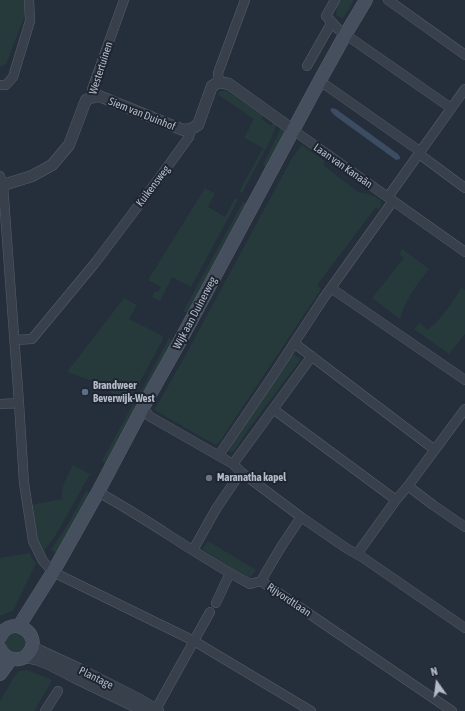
<!DOCTYPE html>
<meta charset="utf-8">
<style>
body{margin:0}
#map{position:relative;width:465px;height:711px;overflow:hidden;background:#252e3b;font-family:"Asap Condensed",sans-serif}
canvas{display:block}
.north{position:absolute;left:417px;top:663px;width:40px;height:40px;-webkit-text-stroke:3px #1d2530;paint-order:stroke;rotate:346deg;font-size:11px;font-weight:700;line-height:16px;text-align:center;color:#b4bbc7}
.north::after{content:'';display:block;margin:auto;width:14px;height:18px;background:#b4bbc7;clip-path:polygon(50% 0,100% 100%,50% 72%,0 100%)}
</style>
<div id="map">
<canvas width="465" height="711"></canvas>
<div class="north">N</div>
</div>
<script>
const ctx = document.querySelector('canvas').getContext('2d');
ctx.lineJoin = 'round';
function paint(path, color) {
  ctx.fillStyle = color;
  ctx.fill(path, 'evenodd');
}
function strokePath(path, color, width, dash) {
  ctx.strokeStyle = color;
  ctx.lineWidth = width;
  ctx.lineCap = dash ? 'butt' : 'round';
  ctx.setLineDash(dash || []);
  ctx.stroke(path);
}
function write(font, color, halo, rows, align = 'center') {
  ctx.font = font + ' "Asap Condensed",sans-serif';
  ctx.lineWidth = 4;
  ctx.setLineDash([]);
  ctx.textBaseline = 'middle';
  ctx.strokeStyle = halo;
  ctx.fillStyle = color;
  for (const [text, x, y, turn = 0] of rows) {
    ctx.save();
    ctx.translate(x, y);
    ctx.rotate((+turn || 0) * Math.PI / 180);
    ctx.textAlign = isNaN(turn) ? turn : align;
    if (halo) ctx.strokeText(text, 0, 0);
    ctx.fillText(text, 0, 0);
    ctx.restore();
  }
}
paint(new Path2D(`
 M0,0h24l1,11 -1,7 -18,46 -6,3z
 M340,0h14l-10,17 -2,1 -5,-2c-2,-6 0,-10 3,-16z
 M221,91h6l36,25 -1,3 9,7 2,-3 3,2 -5,14 -29,54 -3,-1 24,-44 -19,-10 10,-19 -37,-25z
 M281,128l3,2 1,3 -19,34 -3,-2z
 M302,145l23,16 -2,4 35,27c7,1 20,4 24,11l-3,7 -3,-3 -59,78 4,4 -91,137 -9,14 -5,5 -13,-7 -45,-26 -3,-3 30,-53 107,-198z
 M205,188l10,6 -7,13 17,10 10,-19 3,2 -47,87 -19,-10 -12,24 -8,-4 3,-6 3,1 3,-5 -13,-7z
 M243,202l6,2 -59,108h-7z
 M402,249l27,20c-12,15 -24,31 -29,50l-28,-21 32,-40 -5,-4z
 M461,288l4,2v44l-16,20 -35,-25 6,-7 7,8c15,-11 25,-27 34,-42z
 M124,298l13,7 -8,14 32,16 2,3 -2,5 -33,60 -38,-23 -23,-8z
 M169,338l5,3 -33,62 -5,-3z
 M292,354l3,1 6,4 -51,68 -16,24 -3,2 -2,-4 14,-22z
 M133,404l6,2 -32,58 -5,-3z
 M73,465l17,9 -33,59 -13,18 -6,-9 -7,-37 31,-6c-2,-12 6,-23 11,-34z
 M86,491l5,2 -34,61 -6,-4 17,-26z
 M208,541l48,29 -6,8 -17,-9 -31,-20z
 M30,553l1,4 5,6 -23,48 -13,5v-58z
 M12,632l11,2 3,7 -1,7 -5,5 -7,1 -9,-7v-8z
 M27,670l23,9 2,2 -18,30h-34v-10l16,-27 3,-3z`), '#263a3c');
paint(new Path2D(`
 M332,108l4,1 62,45 2,3v2l-4,1 -62,-45 -4,-5z`), '#3b4c63');
const minor = new Path2D(`
 M335,0l-9,16 13,14 112,78
 M388,0l77,55
 M307,66l25,-44
 M219,82l-1,-9 27,-73
 M319,82l8,4 94,66
 M0,85h6l7,-8 17,-56 -1,-21
 M93,97l-1,-8 32,-89
 M293,130l172,122
 M419,154l46,34
 M0,176l3,9 16,218 5,80 9,58 10,20 10,11 141,69 117,70
 M388,197l77,-108
 M331,288l134,92
 M15,340l17,-1 63,-76 65,-86 29,-40 2,-8
 M294,343l141,107
 M0,404l19,-1
 M143,407l6,9 84,48 8,8 60,45 45,31 16,9 103,71
 M273,409l123,91
 M219,455l53,-78 51,-78 70,-98
 M233,464l79,-108
 M408,486l25,19 32,22
 M98,492c52,28 100,65 152,92l11,-3 191,130
 M193,550l23,-41 25,-37
 M357,554l39,-54 12,-14 57,-77
 M261,581l20,-34 20,-30
 M216,603l14,-30
 M45,711l13,-20
 M155,711l55,-99`);
const tertiary = new Path2D(`
 M0,186l32,-10 20,-11 17,-20 17,-45 7,-3 6,-1 84,34 8,-1 7,-4 14,-39 7,-4 10,2 64,46
 M32,646l8,5 39,18 61,31 18,11
 M26,657l10,2 13,5 25,13 71,34`);
const secondary = new Path2D(`
 M19,626l34,-54 45,-80 45,-85 37,-66 139,-259 26,-47 21,-35
 M0,637c11,-25 45,-2 28,17 -3,4 -9,6 -14,5 -7,0 -11,-4 -14,-10
 M0,674l11,-15`);
strokePath(minor, '#565e69', 10);
strokePath(tertiary, '#565e69', 12);
strokePath(secondary, '#565e69', 14);
strokePath(minor, '#38404b', 9);
strokePath(tertiary, '#38404b', 11);
strokePath(secondary, '#464f5e', 13);
for (const [x, y, r, color] of [
 [85,392,4,"#5c6f8a"],
 [209,478,4,"#6b7280"]
]) {
  const dot = new Path2D();
  dot.arc(x, y, r, 0, 2 * Math.PI);
  ctx.fillStyle = color;
  ctx.fill(dot);
  strokePath(dot, '#1d2530', 1.5);
}
write('11px', '#b4bbc7', '#1d2530', [
 ["Westertuinen",101,68,-72],
 ["Siem van Duinhof",142,114,22],
 ["Laan van Kanaän",343,166,35],
 ["Kuikensweg",153,186,-53],
 ["Wijk aan Duinerweg",195,313,-62],
 ["Rijvordtlaan",289,600,34],
 ["Plantage",96,678,26]
]);
write('bold 11px', '#b4bbc7', '#1d2530', [
 ["Brandweer",93,386],
 ["Beverwijk-West",93,399],
 ["Maranatha kapel",217,478]
], 'left');
</script>
